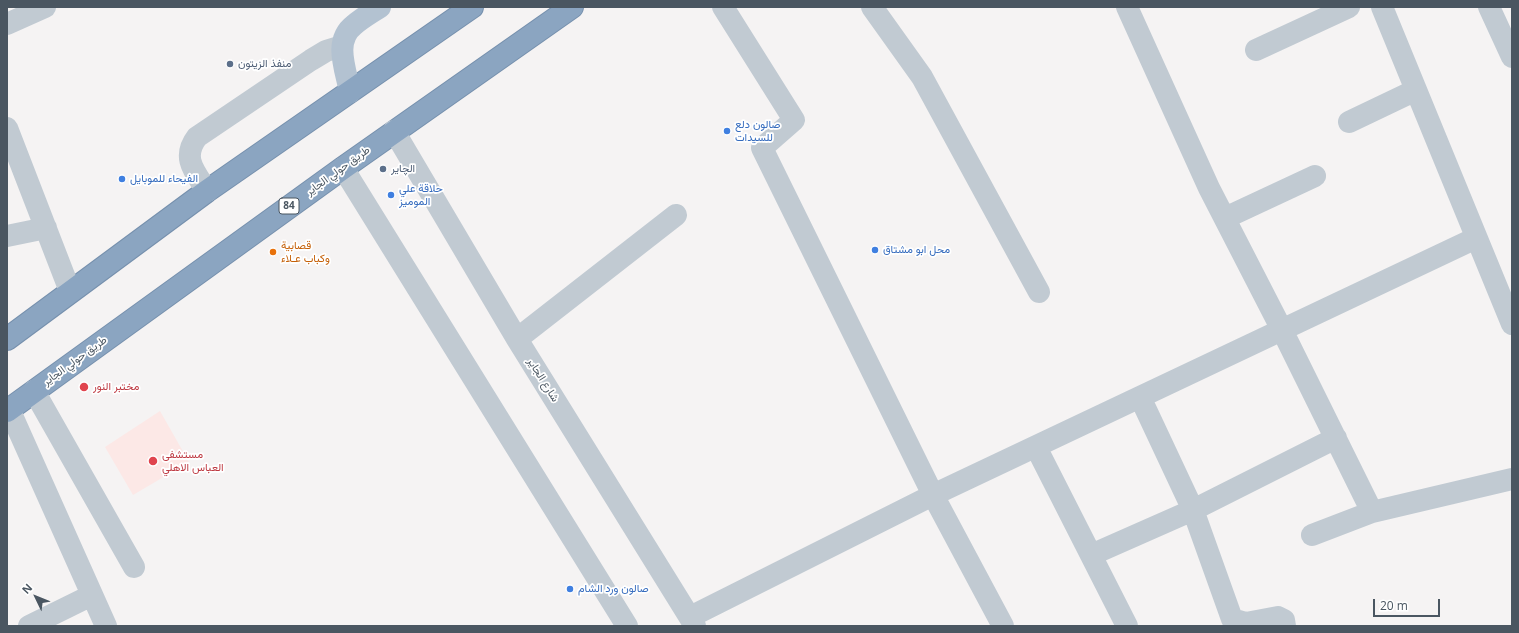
<!DOCTYPE html>
<meta charset="utf-8">
<style>
body{margin:0}
#map{position:relative;width:1519px;height:633px;overflow:hidden;background:#f5f3f3;font-family:"Open Sans",sans-serif}
canvas{display:block}
.frame{position:absolute;inset:0;border:8px solid #4a5661;pointer-events:none}
.north{position:absolute;left:16px;top:577px;width:40px;height:40px;-webkit-text-stroke:3px #fff;paint-order:stroke;rotate:313deg;font-size:11px;font-weight:700;line-height:16px;text-align:center;color:#4a5661}
.north::after{content:'';display:block;margin:auto;width:14px;height:18px;background:#4a5661;clip-path:polygon(50% 0,100% 100%,50% 72%,0 100%)}
.scale{position:absolute;left:1373px;top:599px;width:67px;height:18px;box-sizing:border-box;border:2px solid #4a5661;border-top:0;padding-left:5px;font-size:12px;line-height:14px;white-space:nowrap;color:#4a5661;-webkit-text-stroke:3px #fff;paint-order:stroke}
</style>
<div id="map">
<canvas width="1519" height="633"></canvas>
<div class="frame"></div>
<div class="north">N</div>
<div class="scale">20 m</div>
</div>
<script>
const ctx = document.querySelector('canvas').getContext('2d');
ctx.lineJoin = 'round';
function paint(path, color) {
  ctx.fillStyle = color;
  ctx.fill(path, 'evenodd');
}
function strokePath(path, color, width, dash) {
  ctx.strokeStyle = color;
  ctx.lineWidth = width;
  ctx.lineCap = dash ? 'butt' : 'round';
  ctx.setLineDash(dash || []);
  ctx.stroke(path);
}
function write(font, color, halo, rows, align = 'center') {
  ctx.font = font + ' "Open Sans",Vazirmatn,sans-serif';
  ctx.lineWidth = 3.5;
  ctx.setLineDash([]);
  ctx.textBaseline = 'middle';
  ctx.strokeStyle = halo;
  ctx.fillStyle = color;
  for (const [text, x, y, turn = 0] of rows) {
    ctx.save();
    ctx.translate(x, y);
    ctx.rotate((+turn || 0) * Math.PI / 180);
    ctx.textAlign = isNaN(turn) ? turn : align;
    if (halo) ctx.strokeText(text, 0, 0);
    ctx.fillText(text, 0, 0);
    ctx.restore();
  }
}
paint(new Path2D(`
 M160,411l29,51 -56,33 -28,-48z`), '#fce8e6');
const highway = new Path2D(`
 M7,339l200,-148 265,-184
 M7,411l336,-243 229,-161`);
strokePath(highway, '#7690ad', 24);
strokePath(new Path2D(`
 M723,7l71,113 -32,28 171,347 70,131
 M872,7l50,70 117,215
 M1127,7l82,181 73,142 90,182
 M1382,7l130,317
 M1489,7l23,50
 M7,24l38,-17
 M1256,50l93,-43
 M1349,122l67,-32
 M7,128l63,163
 M394,131l123,208 178,287
 M343,168l284,458
 M207,191c-12,-19 -26,-33 -10,-54l114,-77 15,-9 16,-5
 M1225,218l90,-42
 M7,236l39,-8
 M517,339l159,-124
 M34,391l100,176
 M1140,397l53,113 39,109 14,4 32,-6 6,3 1,6
 M9,409l97,217
 M1036,447l91,179
 M1312,535l60,-23 140,-33
 M1091,555l102,-45 143,-72
 M690,617l243,-122 543,-257
 M29,626l63,-31`), '#c1cad2', 22);
strokePath(new Path2D(`
 M350,92c-4,-22 -17,-51 4,-67 8,-7 17,-12 26,-18`), '#b3c2d1', 22);
strokePath(highway, '#8ba5c1', 22);
for (const [x, y, r, color] of [
 [230,64,4,"#5c6f8a"],
 [727,131,4,"#3f7fe0"],
 [383,169,4,"#5c6f8a"],
 [122,179,4,"#3f7fe0"],
 [391,195,4,"#3f7fe0"],
 [875,250,4,"#3f7fe0"],
 [273,252,4,"#e8710a"],
 [84,387,5,"#e0444e"],
 [153,461,5,"#e0444e"],
 [570,589,4,"#3f7fe0"]
]) {
  const dot = new Path2D();
  dot.arc(x, y, r, 0, 2 * Math.PI);
  ctx.fillStyle = color;
  ctx.fill(dot);
  strokePath(dot, '#fff', 1.5);
}
for (const [x, y, w] of [
 [289,206,20]
]) {
  const box = new Path2D();
  box.roundRect(x - w / 2, y - 8, w, 16, 3);
  ctx.fillStyle = '#fff';
  ctx.fill(box);
  strokePath(box, '#4a5661', 1);
}
write('bold 10px', '#4a5661', null, [
 ["84",289,206]
]);
write('11px', '#4e5e75', '#fff', [
 ["منفذ الزيتون",238,64],
 ["الچاير",391,169]
], 'left');
write('11px', '#366cbe', '#fff', [
 ["صالون دلع",735,125],
 ["للسيدات",735,138],
 ["الفيحاء للموبايل",130,179],
 ["حلاقة علي",399,189],
 ["الموميز",399,202],
 ["محل ابو مشتاق",883,250],
 ["صالون ورد الشام",578,589]
], 'left');
write('11px', '#4a5661', '#fff', [
 ["طريق حولي الجاير",338,171,-36],
 ["طريق حولي الجاير",75,361,-36],
 ["شارع الجاير",543,380,58]
]);
write('11px', '#c56008', '#fff', [
 ["قصابية",281,246],
 ["وكباب عـلاء",281,259]
], 'left');
write('11px', '#be3a42', '#fff', [
 ["مختبر النور",93,387],
 ["مستشفى",162,455],
 ["العباس الاهلي",162,468]
], 'left');
</script>
